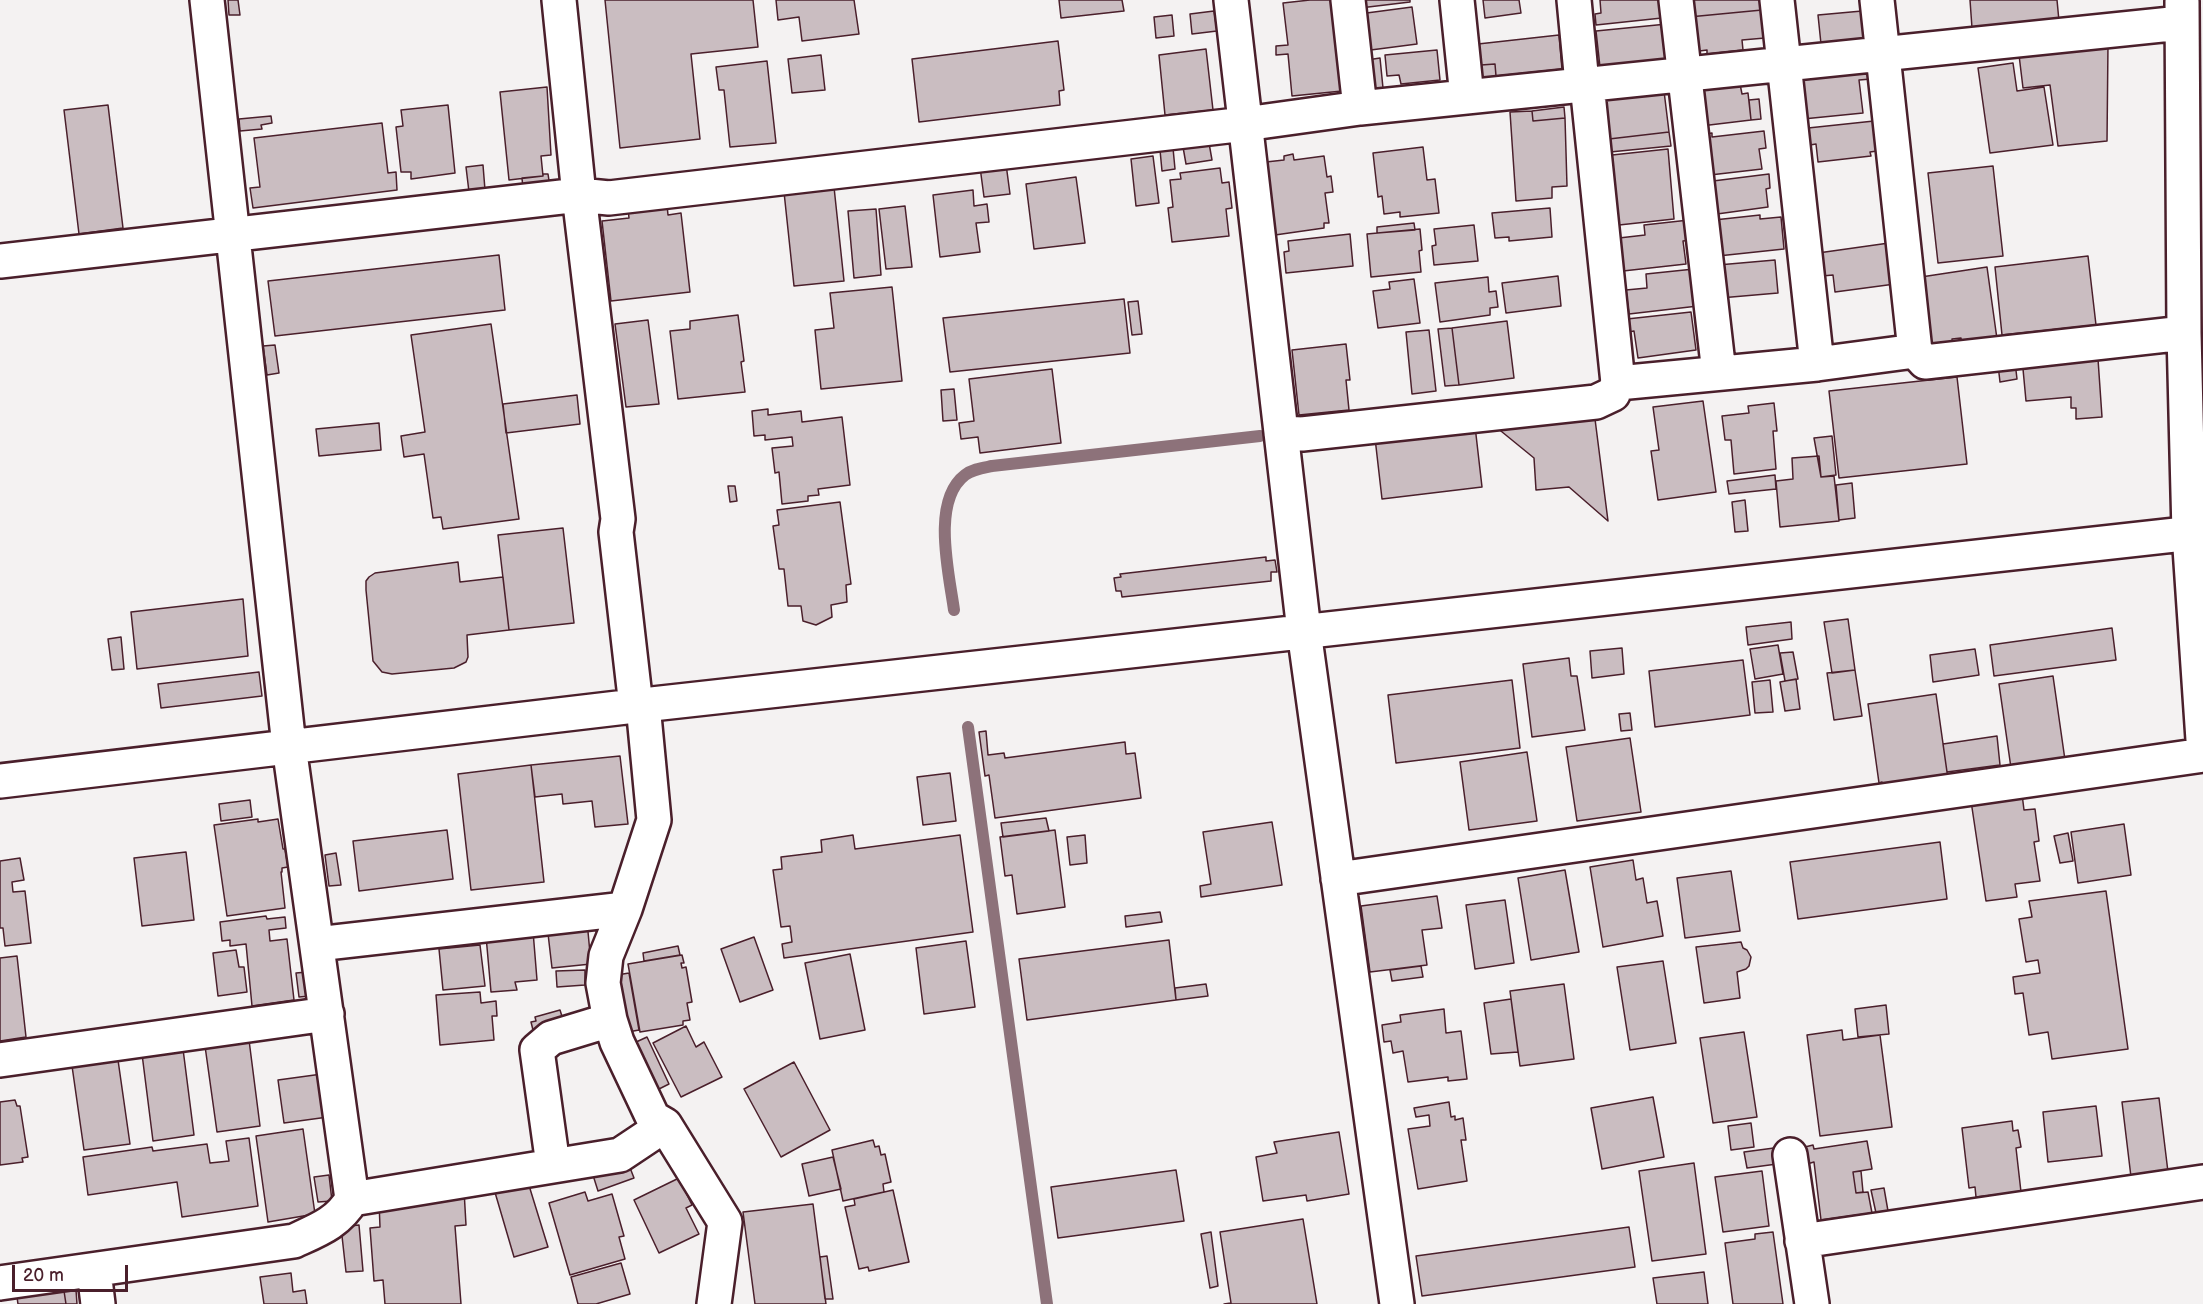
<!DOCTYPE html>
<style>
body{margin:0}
#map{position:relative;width:2203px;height:1304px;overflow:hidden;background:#f4f2f2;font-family:"Balsamiq Sans",sans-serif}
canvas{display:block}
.scale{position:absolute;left:12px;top:1265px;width:116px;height:27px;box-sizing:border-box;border:3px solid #4a1f2b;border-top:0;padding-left:8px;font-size:18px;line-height:21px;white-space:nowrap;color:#4a1f2b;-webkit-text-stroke:4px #fff;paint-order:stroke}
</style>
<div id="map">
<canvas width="2203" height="1304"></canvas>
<div class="scale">20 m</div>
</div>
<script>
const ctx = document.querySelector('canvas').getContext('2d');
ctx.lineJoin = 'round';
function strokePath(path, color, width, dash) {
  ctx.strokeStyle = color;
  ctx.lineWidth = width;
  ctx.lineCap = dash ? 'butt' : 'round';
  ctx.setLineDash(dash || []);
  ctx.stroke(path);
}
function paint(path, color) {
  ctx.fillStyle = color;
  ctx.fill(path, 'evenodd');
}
strokePath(new Path2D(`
 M954,610c-5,-37 -23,-109 11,-135 8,-6 17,-7 27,-9l268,-30
 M968,727l79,577`), '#8d727a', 12);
const building = new Path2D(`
 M228,0h10l2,15h-11z
 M605,0h148l5,47 -67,7 9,85 -80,9z
 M776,0h78l5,34 -57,7 -3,-24 -21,3z
 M1059,0h63l2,11 -63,7z
 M1310,0h21l11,91 -50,5 -4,-42 -12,1v-9l12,-1 -5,-42z
 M1359,0h51v2l-50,6z
 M1483,0h36l2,13 -36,5z
 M1600,0h60l2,18 -66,7 -1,-11 6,-1z
 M1687,0h74l1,10 -73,7z
 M1970,0h87l2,21 -87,7z
 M1412,7l5,37 -54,7 -4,-37z
 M1762,10l3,28 -23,2 1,10 -36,4v-4l-15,2 -3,-35z
 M1214,11l3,20 -25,3 -2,-20z
 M1862,11l3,29 -44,4 -3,-29z
 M1172,15l2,21 -18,2 -2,-21z
 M1667,24v36l-67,7 -4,-36z
 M1559,35l3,34 -66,7 -1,-12 -14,1 -3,-21z
 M1058,41l6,49 -5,1 1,14 -141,17 -7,-63z
 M2108,44l-1,97 -49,5 -8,-61 -27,3 -4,-33z
 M1206,49l7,61 -48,5 -6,-60z
 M1437,50l3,30 -39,4 -2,-9 -12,1 -2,-21z
 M821,55l4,35 -33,3 -4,-34z
 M1380,58l3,30 -13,1 -3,-29z
 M767,61l9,82 -46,4 -6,-57h-5l-3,-23z
 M2013,63l4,28 27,-4 9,58 -63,8 -12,-85z
 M1495,64l1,12 -14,2 -1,-13z
 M1869,68l2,11 -12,1 4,33 -60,6 -4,-43z
 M1740,84l2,10 6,-1 3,27 -50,6 -4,-38z
 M547,87l4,68 -10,1 2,20 -34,4 -9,-88z
 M1664,91l5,41 -60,7 -5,-40z
 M1759,99l2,20 -10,1 -2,-20z
 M108,105l15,123 -44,6 -15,-124z
 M448,105l7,68 -44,6v-7h-10l-5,-45 7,-1 -2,-16z
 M1564,107l1,11 -32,3 -1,-10z
 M1532,111l1,10 32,-3 2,68 -15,1v11l-36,3 -6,-89z
 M271,116l1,7 -11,2 1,4 -22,2 -1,-12z
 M1874,121l3,30 -7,1 1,4 -53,6 -2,-18 -6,1 -2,-17z
 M382,123l6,50 8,-1 1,18 -144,18 -3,-20 10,-1 -6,-49z
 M1764,131l2,17 -7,1 3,20 -52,6 -5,-41 7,-1v4z
 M1669,132l2,14 -61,6 -1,-13z
 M1209,143l3,17 -26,4 -3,-17z
 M1423,147l4,33 8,-1 4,34 -39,4v-5l-16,2 -2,-18 -4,1 -5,-44z
 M1173,148l2,21 -13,2 -2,-21z
 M1668,149l6,70 -55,6 -7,-70z
 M1293,154l1,6 30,-4 3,21 4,-1 2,16 -8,1 4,30h-5v5l-49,7 -9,-73 18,-2v-4z
 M1153,156l6,47 -23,3 -5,-47z
 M1006,164l4,30 -26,3 -4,-30z
 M483,165l2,25 -16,2 -3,-25z
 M1993,166l10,90 -65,7 -10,-90z
 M1220,168l2,15 7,-1 3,26 -6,1 3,27 -57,6 -4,-34 5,-1 -3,-27 11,-1 -1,-6z
 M543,174h5l2,13 -27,2 -1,-11 21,-2z
 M1769,174l1,14 -4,1 2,18 -51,7 -4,-33z
 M1076,177l9,66 -51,6 -8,-65z
 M834,187l10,94 -50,5 -10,-94z
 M973,190l1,16 13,-2 2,18 -13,1 4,29 -40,5 -7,-62z
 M667,205l1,10 13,-2 9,79 -79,9 -9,-80 27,-3 -1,-9z
 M905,206l7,61 -26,2 -7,-60z
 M1550,208l2,29 -43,4v-4l-14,1 -3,-25z
 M876,209l5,66 -27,3 -6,-67z
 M1760,215v4l21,-2 3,32 -66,7 -4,-36z
 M1689,220l2,20 -8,1 3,23 -63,7 -4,-33 26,-3 -1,-10z
 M1414,223l1,7 -38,3v-6z
 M1474,225l4,36 -44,4 -2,-19 4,-1 -2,-16z
 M1420,229l2,21 -3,1 2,21 -50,5 -4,-43z
 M1350,234l3,32 -67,7 -2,-21 5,-1 -1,-10z
 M1889,243l6,41 -60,8 -2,-17 -11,1 -4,-23z
 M499,255l6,55 -230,26 -7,-55z
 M2088,256l8,69 -94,10 -7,-68z
 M1775,260l3,33 -58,5 -2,-33z
 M1987,267l10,72 -35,5 -1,-6 -9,1 1,9 -22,2 -10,-73z
 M1694,269l4,37 -69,8 -3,-24 21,-2 -1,-14z
 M1558,276l3,30 -55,7 -4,-30z
 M1488,277l1,15 7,-1 2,16 -8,1v7l-50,7 -5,-39z
 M1414,279l6,44 -42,5 -5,-37 17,-2 -1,-7z
 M892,287l10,94 -81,8 -6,-59 19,-2 -4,-35z
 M1124,299l6,54 -180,19 -7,-54z
 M1138,301l4,33 -10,1 -4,-33z
 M1691,312l5,38 -58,8 -4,-27 -5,1 -2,-13z
 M738,315l6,46 -3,1 4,30 -67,7 -8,-68 20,-2v-8z
 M648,320l11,84 -33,3 -11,-83z
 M1507,321l7,57 -55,7 -7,-57z
 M491,324l28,195 -76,10 -2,-12 -8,1 -9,-64 -20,3 -3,-21 24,-4 -14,-97z
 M1452,328l7,57 -14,1 -7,-57z
 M1429,330l7,61 -24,3 -6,-62z
 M1346,344l4,36h-4l3,30 -50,5 -7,-65z
 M275,345l4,28 -12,2 -4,-29z
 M2098,359l4,58 -26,2v-11h-5v-11l-45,4 -3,-32z
 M2015,362l2,17 -17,3 -2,-17z
 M1052,369l9,74 -81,10 -2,-16 -17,2 -2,-16 15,-2 -5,-42z
 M1957,377l10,87 -128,14 -10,-87z
 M954,389l3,31 -14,1 -2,-31z
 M577,395l3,29 -74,9 -3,-29z
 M1703,401l13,91 -58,8 -7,-49 8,-1 -6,-43z
 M1774,403l3,28h-4l3,38 -42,5 -3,-34h-6l-3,-24 27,-3 -1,-7z
 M768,409v6l33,-4 1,11 40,-5 8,68 -32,4 1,6 -11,1v5l-26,3 -3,-32 -4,1 -3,-25 21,-2 -1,-9 -27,3v-5l-11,1 -2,-25z
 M1595,419l13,102 -39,-34 -33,3 -2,-32 -38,-31z
 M379,423l2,27 -62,6 -3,-27z
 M1475,426l7,61 -100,12 -7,-61z
 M1832,436l4,39 -15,2 -7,-39z
 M1819,456l2,21 13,-1 5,45 -59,6 -4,-46 17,-2 -1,-21z
 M1775,475l1,14 -47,5 -2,-13z
 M1852,483l3,35 -16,2 -3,-35z
 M728,486h7l2,15 -7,1z
 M1745,500l3,31 -13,1 -3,-30z
 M840,502l11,82 -5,1 1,17 -16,3 1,12 -16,8 -13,-4 -2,-15h-13l-4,-37h-5l-6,-43 6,-1 -2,-15z
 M563,528l11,95 -65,7 -11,-95z
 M1266,557v4l9,-1 2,12h-6v9l-149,16 -1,-6h-5l-2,-13 7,-1 -1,-3z
 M458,562l2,20 43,-5 6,53 -42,5 1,22 -2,5 -12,6 -62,6 -10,-2 -9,-11 -7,-71v-9l3,-4 6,-4z
 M243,599l5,57 -111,13 -6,-57z
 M1848,619l7,51 -23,3 -8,-51z
 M1791,622l1,17 -44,6 -2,-18z
 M2112,628l4,32 -122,16 -4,-31z
 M121,637l3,32 -12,1 -4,-31z
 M1778,645l5,29 -28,5 -5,-30z
 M1622,648l2,26 -32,4 -2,-27z
 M1975,649l4,26 -46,7 -3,-27z
 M1793,652l5,27 -13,2 -5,-28z
 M1569,658l2,18h6l8,54 -53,7 -9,-73z
 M1743,660l7,55 -95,12 -6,-56z
 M1855,670l7,46 -28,4 -7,-47z
 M259,672l3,24 -101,12 -3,-24z
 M2053,676l12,84 -54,8 -12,-84z
 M1796,679l4,30 -15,2 -5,-29z
 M1512,680l8,68 -124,15 -8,-68z
 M1770,680l3,32 -18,1 -3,-31z
 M1936,694l12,85 -65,10 -1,-7 -3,1 -11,-79z
 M1630,713l2,17 -11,1 -2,-17z
 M986,731l2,24 16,-2 1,5 120,-16 1,12 9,-1 6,45 -146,20 -6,-43 -4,1 -6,-44z
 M1997,736l3,29 -53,7 -4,-28z
 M1630,738l11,74 -64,9 -11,-74z
 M1527,752l10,69 -68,9 -9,-68z
 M620,756l8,68 -33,3 -3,-26 -29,3 -1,-10 -27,3 -4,-32z
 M531,765l13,117 -73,8 -13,-116z
 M950,773l6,48 -33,4 -6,-48z
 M2022,794l2,16 11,-1 4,32 -5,1 6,39 -25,3 2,13 -31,4 -15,-100z
 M250,800l2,17 -31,4 -2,-17z
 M1046,818l3,13 -46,6 -2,-14z
 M258,819v3l20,-3 5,30h2l3,18 -6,1v4h-1l4,36 -58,8 -13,-91z
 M1272,822l10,63 -81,12 -1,-11 11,-2 -8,-52z
 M2124,824l7,51 -53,8 -7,-51z
 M447,830l6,49 -94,12 -6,-50z
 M1055,830l10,77 -48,7 -5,-39 -7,1 -5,-39z
 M2068,833l5,28 -13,2 -6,-27z
 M853,835l2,14 105,-14 13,97 -189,26 -2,-14 10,-2 -2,-16 -9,1 -8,-57 9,-1 -1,-12 41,-5 -1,-12z
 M1085,835l2,28 -17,2 -3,-28z
 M1940,842l7,57 -149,20 -8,-57z
 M186,852l8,68 -52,6 -8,-68z
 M336,853l5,32 -12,1 -4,-31z
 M20,858l4,22 -12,2 1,10 12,-1 6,52 -26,3 -2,-18h-3v-67z
 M1633,860l3,20 7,-2 4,25 10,-2 6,35 -60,11 -13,-80z
 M1565,870l14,82 -48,8 -13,-82z
 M1731,871l9,60 -55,7 -8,-60z
 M2106,891l22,158 -76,10 -4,-27 -19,3 -6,-42 -8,1 -2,-17 27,-4 -2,-13 -12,2 -7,-43 13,-2 -3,-16z
 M1437,896l5,32 -20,2 5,35 -57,7 -9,-66z
 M1505,900l9,63 -39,6 -9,-64z
 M1160,912l2,10 -36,5 -1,-11z
 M266,916l1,3 18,-2 1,11 -17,2 1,11 17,-2 7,61 -42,6 -6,-62 -16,2v-6l-8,1 -2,-19z
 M587,921l4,43 -39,4 -5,-43z
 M533,931l4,49 -22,2 2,8 -26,2 -5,-56z
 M754,937l19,53 -33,12 -19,-53z
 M1169,940l7,60 -149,20 -8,-61z
 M966,941l9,66 -51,7 -8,-66z
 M1741,942l2,6 4,2 4,7 -2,9 -3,3 -9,3 3,26 -36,5 -8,-56z
 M480,945l5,41 -42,4 -4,-41z
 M678,946l2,9 -36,6 -1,-8z
 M236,950l3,17h5l3,25 -29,4 -5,-43z
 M850,954l15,76 -45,9 -15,-76z
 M682,955l2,8h-3l1,5 4,-1 6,35 -5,1 3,17 -7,1v4l-43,7 -12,-68z
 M17,956l9,81 -26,4v-83z
 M1663,961l13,82 -46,7 -13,-83z
 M1421,966l2,11 -31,4 -2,-11z
 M585,970v15l-28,2 -1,-16z
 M307,972l3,24 -11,1 -3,-24z
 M629,973l10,57 -11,2 -11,-57z
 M1206,984l2,12 -32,4 -1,-12z
 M1564,984l10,75 -54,7 -10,-75z
 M480,992l1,11 15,-2 1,15h-5l2,24 -54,5 -4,-50z
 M1511,999l7,53 -27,2 -7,-51z
 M1886,1005l3,29 -31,3 -3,-28z
 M1444,1009l2,24 15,-2 6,48 -19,2v-4l-40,5 -5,-31 -10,2 -2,-12 -7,1 -2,-17 19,-3 -1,-7z
 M560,1010l5,16 -31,8 -3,-12 5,-1 -1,-4z
 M686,1026l10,21 8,-5 18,35 -41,20 -28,-54z
 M1842,1030l1,10 37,-5 12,92 -72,9 -13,-101z
 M1744,1032l13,85 -44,6 -13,-85z
 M647,1037l22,47 -12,6 -23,-47z
 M249,1040l11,86 -43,6 -12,-86z
 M183,1049l11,86 -41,6 -11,-87z
 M118,1060l12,84 -46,6 -12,-84z
 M794,1062l36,68 -49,27 -37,-68z
 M322,1074l6,43 -44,6 -6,-43z
 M1653,1097l11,60 -62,12 -11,-61z
 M2159,1098l9,74 -37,5 -9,-75z
 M15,1100l2,6h3l8,51 -6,1 1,4 -23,3v-63z
 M1449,1102l2,15 4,-1v4l8,-2 3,22h-5l6,41 -49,8 -10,-60 22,-3 -1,-11 -13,2 -2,-9z
 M2096,1106l6,50 -54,6 -5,-50z
 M2012,1121l1,10 5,-1 3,17 -5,1 5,44 -45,5 -1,-10 -6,1 -7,-60z
 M1751,1123l3,24 -23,3 -3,-24z
 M303,1129l12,85 -47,8 -12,-86z
 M1339,1132l10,62 -42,7 -1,-6 -43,6 -7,-44 21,-4 -3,-11z
 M249,1138l9,68 -76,11 -5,-35 -89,13 -5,-38 69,-10 1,4 54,-7 3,19 19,-2 -3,-20z
 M873,1140l2,7 4,-1 2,9 4,-1 6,28 -8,2 1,8 -41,9 -11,-51z
 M1867,1141l5,28 -19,3 3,21 12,-1 4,21 -51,7 -7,-58 -7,2 -2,-17 8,-2 1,4z
 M1774,1148l3,16 -30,4 -3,-16z
 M833,1157l8,32 -32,7 -7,-32z
 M627,1160l7,18 -36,13 -6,-19z
 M1694,1163l12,91 -54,7 -13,-90z
 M1176,1170l8,51 -126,17 -7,-51z
 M1762,1171l7,55 -46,6 -8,-55z
 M1861,1171l2,21 -7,1 -3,-21z
 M329,1175l3,26 -14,1 -4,-25z
 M679,1178l13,27 -6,3 13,26 -40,19 -25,-53z
 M527,1179l21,68 -34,10 -20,-68z
 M1884,1188l4,23 -12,2 -5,-23z
 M464,1190l2,35 -11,1 6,78h-76l-2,-24 -9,1 -4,-53 10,-1 -1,-25z
 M893,1190l16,72 -40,9 -1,-4 -9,2 -14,-62 10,-2 -1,-6z
 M585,1192l3,9 24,-7 12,42 -5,1 6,22 -55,16 -21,-72z
 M813,1204l13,100h-71l-12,-92z
 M1303,1219l14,85h-93l7,-1 -11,-71z
 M359,1225l4,46 -17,1 -5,-45z
 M1629,1227l6,40 -213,29 -6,-40z
 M1211,1232l7,54 -8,2 -9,-54z
 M1773,1232l10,72h-50l-8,-61 30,-4v-5z
 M827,1256l6,43h-8l-5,-42z
 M621,1263l9,31 -34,10h-18l-7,-27z
 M1704,1272l4,32h-51l-4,-26z
 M291,1273l2,19 12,-2 2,14h-43l-4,-27z
 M76,1290l1,14h-11l-2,-13z
 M64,1291l2,13h-48l-1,-7z`);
paint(building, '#cabdc1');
strokePath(building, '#4a1f2b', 1.5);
const minor = new Path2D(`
 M207,0l82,746 63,453
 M559,0l20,195 39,324 -2,13 20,174
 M1231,0l73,631 93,673
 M1348,0l12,108
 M1457,0l10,97
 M1676,0l43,373
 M1777,0l40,364
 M1877,0l38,351
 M2182,2l2,331 5,200 14,207
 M0,261l579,-66 30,3 636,-74 115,-16 821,-85
 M1618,383l199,-19 98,-13 10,11 259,-29
 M1281,433l21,1 294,-32 17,-8 5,-11 -31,-299 -6,-11 -7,-73
 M643,705l11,115 -29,89 -19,47 -3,27 7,37 7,22 36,76 12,7 60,97 -11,82
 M0,781l643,-76 1560,-173
 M1338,879l865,-124
 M317,944l308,-35
 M0,1060l327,-46
 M1790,1155l22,149
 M553,1165l-16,-115 14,-12 59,-18
 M1802,1241l401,-59
 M94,1271l4,33
 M0,1283l294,-42c24,-11 44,-18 58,-42l268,-44 45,-30`);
strokePath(minor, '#4a1f2b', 38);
strokePath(minor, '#fff', 33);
</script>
